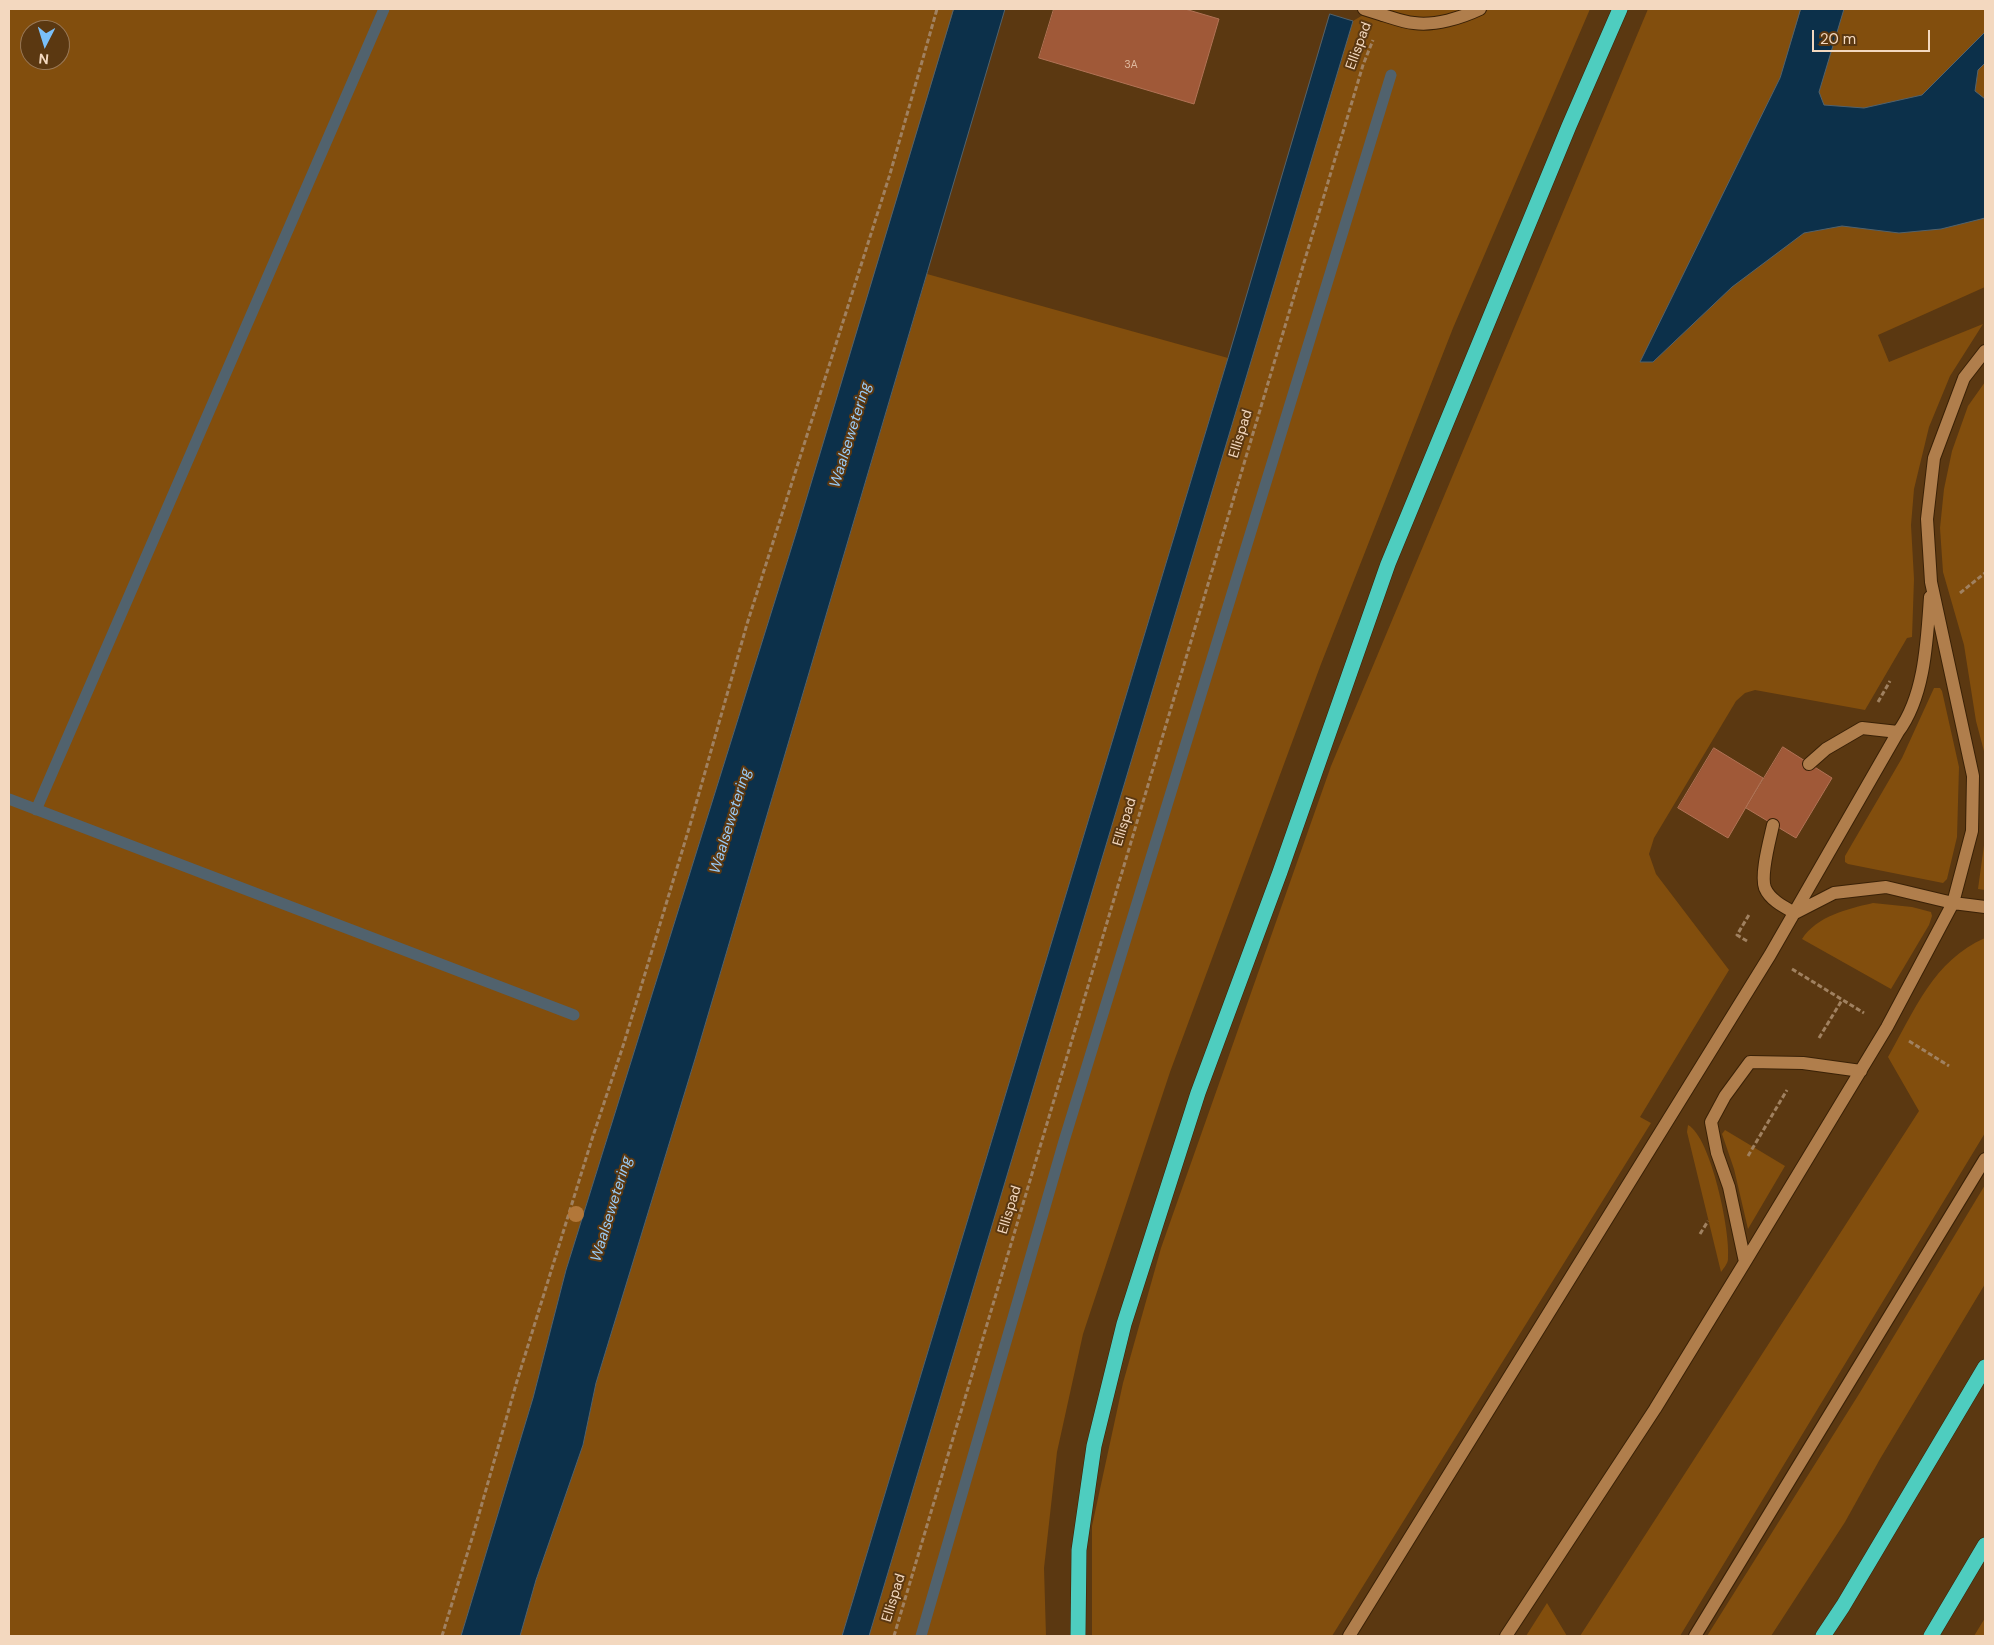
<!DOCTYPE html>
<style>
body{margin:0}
#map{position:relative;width:1994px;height:1645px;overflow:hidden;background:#5b3811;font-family:"DM Sans",sans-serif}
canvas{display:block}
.frame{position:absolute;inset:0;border:10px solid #f3d8bf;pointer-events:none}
.north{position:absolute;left:20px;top:20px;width:50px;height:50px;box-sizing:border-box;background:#5b3811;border:1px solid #987857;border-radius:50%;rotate:185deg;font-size:14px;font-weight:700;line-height:20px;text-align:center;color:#f3d8bf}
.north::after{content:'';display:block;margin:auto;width:18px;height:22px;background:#7abff8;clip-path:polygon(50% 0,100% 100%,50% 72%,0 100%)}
.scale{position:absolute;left:1812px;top:30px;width:118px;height:22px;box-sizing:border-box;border:2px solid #f3d8bf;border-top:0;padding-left:6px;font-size:15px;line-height:18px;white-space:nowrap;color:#f3d8bf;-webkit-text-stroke:4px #5b3811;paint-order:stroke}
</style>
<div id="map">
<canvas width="1994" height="1645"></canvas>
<div class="frame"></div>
<div class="north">N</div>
<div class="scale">20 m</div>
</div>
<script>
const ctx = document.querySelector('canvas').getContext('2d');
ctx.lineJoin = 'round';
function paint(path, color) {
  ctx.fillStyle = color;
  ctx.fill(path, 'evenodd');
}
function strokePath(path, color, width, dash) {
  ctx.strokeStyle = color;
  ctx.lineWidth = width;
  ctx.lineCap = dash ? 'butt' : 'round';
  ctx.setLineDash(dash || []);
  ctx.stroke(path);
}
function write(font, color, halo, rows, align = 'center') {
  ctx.font = font + ' "DM Sans",sans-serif';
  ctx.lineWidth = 4;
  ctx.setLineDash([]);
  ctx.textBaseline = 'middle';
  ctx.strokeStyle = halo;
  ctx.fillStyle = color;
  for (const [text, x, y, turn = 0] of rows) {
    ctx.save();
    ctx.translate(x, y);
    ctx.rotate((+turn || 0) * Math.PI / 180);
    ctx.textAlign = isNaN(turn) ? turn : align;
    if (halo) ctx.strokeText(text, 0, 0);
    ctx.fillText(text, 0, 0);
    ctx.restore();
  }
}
paint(new Path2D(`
 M9,9h945l-157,521 -231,740 -33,128 -72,238h-452zM30,30h30v30h-30z
 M1373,9h217l-137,319 -132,336 -151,408 -87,262 -26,118 -13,116 2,68h-177l484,-1615z
 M1648,9h337v278l-107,48 11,27 94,-38 -33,52 -21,51 -15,62 -3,36 3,54 -2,58 -5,1 -42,72 -110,-20 -10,3 -9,8 -82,137 -5,16 7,20 73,96 -89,147 11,6 -319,513h-240v-110l31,-143 38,-135 170,-482z
 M927,274l301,84 -386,1278h-322l16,-56 47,-135 13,-62 99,-324z
 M1985,382v373l-9,-34 -12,-76 -21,-73 -3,-44 4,-39 8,-38 16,-45z
 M1934,688h6l2,3 17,76 -2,70 -10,42 -4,4 -95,-19 -3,-2v-6l57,-98z
 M1985,838v52l-7,-1z
 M1873,903l39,4 19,5 1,4 -3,9 -38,64 -89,-50c15,-23 45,-30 71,-36z
 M1985,938v195l-305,503h-100l339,-525 -31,-54c27,-47 45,-96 97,-119z
 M1688,1125c23,12 43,108 40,134 0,4 -4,9 -7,13l-34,-140z
 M1725,1130l60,36 -37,63 -14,-60 -12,-35z
 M1985,1185v99l-105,175 -35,63 -74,114h-64l152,-242z
 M1547,1603l20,33h-41z
 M1985,1618v18h-11z`), '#824e0d');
const water = new Path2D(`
 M954,9h51l-310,1050 -99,324 -13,62 -47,135 -16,56h-59l72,-238 33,-128 231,-740z
 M1801,9h43l-25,83 5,13 40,3 58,-13 63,-63v31l-7,7 -3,21 10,8v119l-44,11 -42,4 -57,-7 -38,7 -72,54 -79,75h-13l140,-284z
 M1330,14l23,7 -484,1615h-27l386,-1278z`);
paint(water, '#0c304a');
strokePath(water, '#51626d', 1);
strokePath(new Path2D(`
 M9,799l565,216
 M36,810l348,-801
 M921,1636l143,-495 327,-1066`), '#51626d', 11);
const building = new Path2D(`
 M1054,9h131l34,10 -25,85 -155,-46z
 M1783,747l49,31 -36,60 -50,-30z
 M1714,748l49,30 -35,60 -50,-30z`);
paint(building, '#a05938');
strokePath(building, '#b17255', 1);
const lane = new Path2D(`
 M1364,9l19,6
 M1809,764l17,-15 36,-21 36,4
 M1773,825c-3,14 -13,49 -8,63 5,12 19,19 30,25l39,-20 52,-6 67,16 32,4
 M1745,1262l-16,-75 -12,-34 -6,-31 14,-26 25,-34 53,1 58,8
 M1349,1636l421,-681 128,-223c27,-36 29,-92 32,-135
 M1506,1636l149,-227 90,-147 142,-235 66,-124 19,-72 1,-55 -42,-194 -4,-63 7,-61 30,-80 21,-27
 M1695,1636l290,-477`);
const street = new Path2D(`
 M1383,15c10,3 20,7 31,8 21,3 47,-5 66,-14`);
const highway = new Path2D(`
 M1078,1636l1,-86 15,-104 30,-122 74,-231 82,-221 108,-308 181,-438 51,-117
 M1823,1636l20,-30 142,-239
 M1931,1636l54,-91`);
strokePath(lane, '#3a2106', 14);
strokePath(street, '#3a2106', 14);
strokePath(highway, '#3a2106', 16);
strokePath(new Path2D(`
 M1960,593l25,-20
 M1878,702l12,-21
 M1747,941l-10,-6 13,-22
 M1792,969l72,44
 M1819,1038l23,-38
 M1909,1041l40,25
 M1748,1156l39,-66
 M1700,1234l8,-13
 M442,1636l31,-101 44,-154 75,-242 32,-96 66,-218 57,-201 143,-450 47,-165
 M894,1636l469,-1571 10,-25`), '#a08160', 3, [5, 2.5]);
strokePath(lane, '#b07e4c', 12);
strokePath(street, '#b07e4c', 12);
strokePath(highway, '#4ecdbf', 15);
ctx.fillStyle = '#b27739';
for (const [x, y] of [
 [576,1214]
]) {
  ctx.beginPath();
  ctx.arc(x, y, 8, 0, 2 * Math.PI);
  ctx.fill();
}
write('11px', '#deb89d', null, [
 ["3A",1131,65]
]);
write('14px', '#f3d8bf', '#5b3811', [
 ["Ellispad",1359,46,-70],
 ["Ellispad",1241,434,-73],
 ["Ellispad",1125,822,-73],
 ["Ellispad",1010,1210,-73],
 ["Ellispad",894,1598,-73]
]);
write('italic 15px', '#98caf5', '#5b3811', [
 ["Waalsewetering",851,435,-73],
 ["Waalsewetering",731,821,-73],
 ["Waalsewetering",612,1209,-73]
]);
</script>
